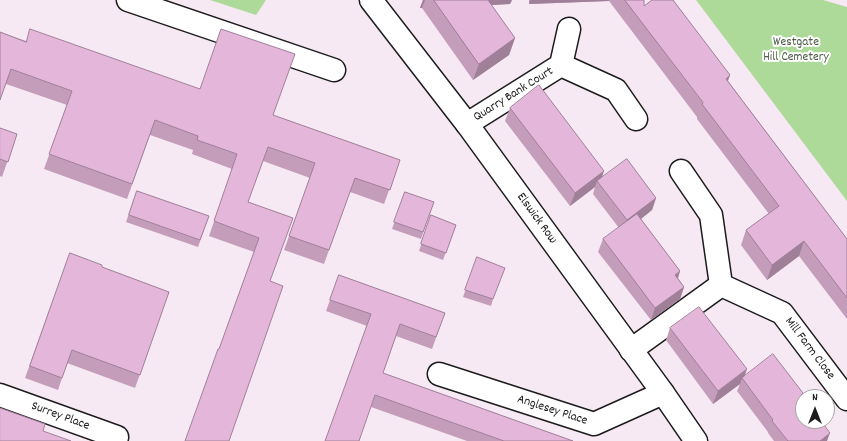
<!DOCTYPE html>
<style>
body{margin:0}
#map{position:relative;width:847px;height:441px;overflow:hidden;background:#f7e9f4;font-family:Dekko,sans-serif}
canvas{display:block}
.north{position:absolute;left:795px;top:389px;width:40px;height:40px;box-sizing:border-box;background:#fff;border:1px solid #a4a4a4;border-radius:50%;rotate:0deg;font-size:11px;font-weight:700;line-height:16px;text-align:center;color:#1c1c1c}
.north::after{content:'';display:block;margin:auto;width:14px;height:18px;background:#1c1c1c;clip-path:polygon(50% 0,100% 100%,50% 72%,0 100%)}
</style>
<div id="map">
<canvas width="847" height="441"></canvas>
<div class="north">N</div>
</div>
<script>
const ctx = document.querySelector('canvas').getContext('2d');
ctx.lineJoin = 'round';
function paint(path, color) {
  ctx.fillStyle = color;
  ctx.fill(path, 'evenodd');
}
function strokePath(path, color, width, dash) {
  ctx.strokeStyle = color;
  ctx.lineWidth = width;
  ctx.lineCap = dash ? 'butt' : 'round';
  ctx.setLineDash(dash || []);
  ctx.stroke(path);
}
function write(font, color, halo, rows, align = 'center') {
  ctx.font = font + ' Dekko,sans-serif';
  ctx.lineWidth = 4;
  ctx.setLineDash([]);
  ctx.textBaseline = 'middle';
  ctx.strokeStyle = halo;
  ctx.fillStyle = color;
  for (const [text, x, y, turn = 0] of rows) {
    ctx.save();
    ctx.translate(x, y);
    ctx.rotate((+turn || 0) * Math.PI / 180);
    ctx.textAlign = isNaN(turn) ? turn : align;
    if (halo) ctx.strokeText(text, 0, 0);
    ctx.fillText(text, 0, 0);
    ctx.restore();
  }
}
paint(new Path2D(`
 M210,0h56l-10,15z
 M696,0h127l24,7v194z`), '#adda99');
const street = new Path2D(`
 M128,0l206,70
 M561,65l8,-36
 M467,124l94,-59 55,25 20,29
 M681,171l30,44 10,70
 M631,350l90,-65 61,28 65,86
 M439,374l155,50 69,-31
 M0,395l117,42 -1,4`);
const secondary = new Path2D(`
 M371,0l96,124 196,269 33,48`);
strokePath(street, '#1c1c1c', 25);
strokePath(secondary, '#1c1c1c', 25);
strokePath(street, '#fff', 22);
strokePath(secondary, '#fff', 22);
paint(new Path2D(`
 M423,0h89l-2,4 -19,1 24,33 -6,17 -36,25 -51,-72h-2z
 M529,0h115v6l86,69 -2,6 119,158v80l-48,-63 -32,24 -26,-35 5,-15 23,-16 -72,-95v-2l-88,-116 -80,3z
 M0,32l26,9 247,74 127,45 -16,44 -34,-12 -26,72 -40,-14 26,-72 -47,-17 -15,41 45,16 -74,131 35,-97 -45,-16 23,-67 -40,-15 1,-4 -43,-15 -23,64 -83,-30 23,-64 -61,-21z
 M510,108l92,70 54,20 -4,12 -11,9 39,52 -2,7 6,9 -4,12 -29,21 -53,-68 5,-13 16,-11 -26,-34 2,-7 -25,19 -65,-85z
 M0,128l17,6 -15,43 -2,-1z
 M137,191l72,25 -11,31 -72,-25z
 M405,192l29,10 -13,37 -29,-10z
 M431,215l25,10 -13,35 -24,-9z
 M70,253l32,14 67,25 -34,96 -68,-25 -9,27 -33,-12z
 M477,257l16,42 -2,7 -28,-9z
 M339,275l106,38 -13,36 -36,-13 -13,37 190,68h-106l-96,-34 -4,-81 -41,-15z
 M670,328l77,41 -3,7 59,17 -1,3 25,45h-53l-6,-8v-1l-31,-41 3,-7 -27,20 -47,-64z`), '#c49dbb');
paint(new Path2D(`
 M423,0h2l-3,8h-2z
 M476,0h36l-2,4 -36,2z
 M530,0h79v1l-80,3z
 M515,38l-6,17 -36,25 6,-16z
 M730,75l-6,15 2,-11z
 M604,171l-4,13 -3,-3 -2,6 -25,19 5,-13z
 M656,198l-4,12 -29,23 4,-13z
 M804,241l-5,15 -32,24 5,-15z
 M680,271l-4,13 -1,-9z
 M684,287l-4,12 -29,21 4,-12z
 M747,369l-4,11 -1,-2 -2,6 -27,20 5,-13z
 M830,433l-3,8h-7z`), '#a08099');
const building = new Path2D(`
 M434,0h54l27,38 -36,26z
 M625,0h19v6l8,-6h21l57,75 -4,4 121,160v59l-43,-57 -32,24 -26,-35 33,-24 -77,-102 1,-1z
 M30,29l170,60 21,-60 74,25 -22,61 127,45 -10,30 -35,-12 -26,72 -40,-14 26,-73 -47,-16 -20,55 45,16 -23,63 13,5 -54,155h-44l33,-92h1l40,-111 -45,-17 23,-67 -40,-14 1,-4 -43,-16 -23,64 -83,-30 23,-63 -61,-22 -11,31v-68l26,10z
 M539,85l65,86 -29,22 -65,-85z
 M0,128l17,6 -9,28 -8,-3z
 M627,159l29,39 -29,22 -30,-39z
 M137,191l72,25 -9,24 -71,-25z
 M405,192l29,10 -11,30 -29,-10z
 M637,214l43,57 -5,4 9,12 -29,21 -52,-69z
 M431,215l25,10 -10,28 -25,-9z
 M70,253l32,12v2l67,25 -29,83 -68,-25 -10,28 -32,-12z
 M477,257l28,11 -12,31 -28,-9z
 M339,275l106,38 -9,24 -36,-13 -17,49 190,68h-69l-129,-46 -16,46h-34l46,-127 -41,-14z
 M699,307l48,62 -29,22 -48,-63z
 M773,354l30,39 -2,2 2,3v23h18l9,12 -10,8h-32l-16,-20 1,-1 -31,-42z
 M0,408l45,16 -2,7 28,10h-71z`);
paint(building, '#e4b7da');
strokePath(building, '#a08099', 1);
write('13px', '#4f5e48', '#fff', [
 ["Westgate",796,43],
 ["Hill Cemetery",796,58]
]);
write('13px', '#1c1c1c', '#fff', [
 ["Quarry Bank Court",514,95,-32],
 ["Elswick Row",536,219,54],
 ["Mill Farm Close",809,349,53],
 ["Anglesey Place",552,411,18],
 ["Surrey Place",60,417,20]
]);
</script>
